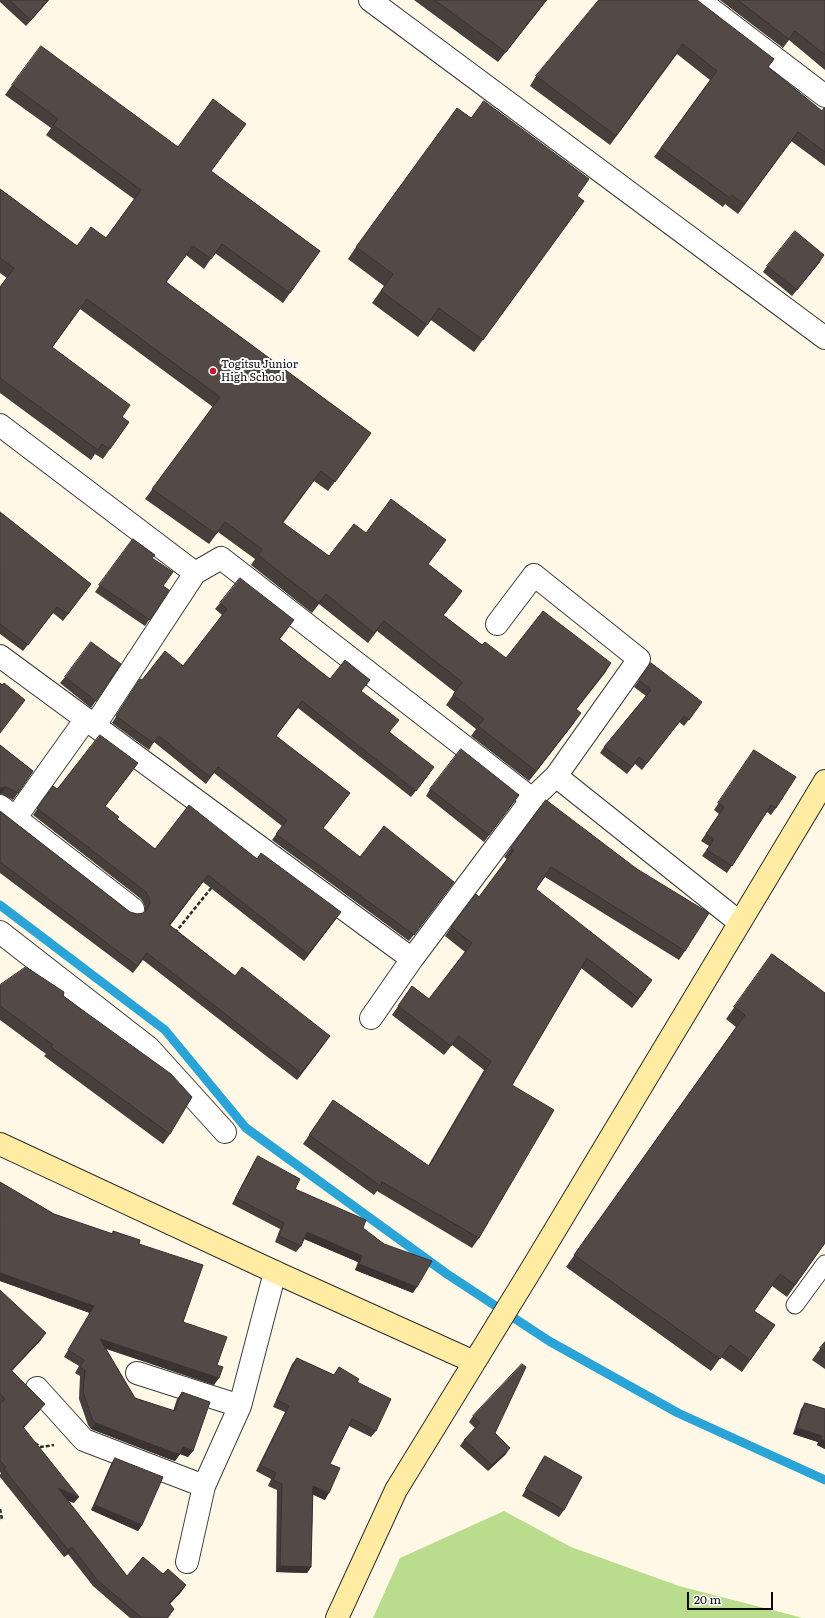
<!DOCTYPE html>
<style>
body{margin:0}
#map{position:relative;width:825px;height:1618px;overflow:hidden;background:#fff8e7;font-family:Literata,serif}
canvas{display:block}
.scale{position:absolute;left:687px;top:1592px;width:86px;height:18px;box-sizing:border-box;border:2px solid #0a0a0a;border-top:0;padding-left:5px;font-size:12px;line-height:14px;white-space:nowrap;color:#0a0a0a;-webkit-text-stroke:3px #fff;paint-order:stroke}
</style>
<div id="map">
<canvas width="825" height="1618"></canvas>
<div class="scale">20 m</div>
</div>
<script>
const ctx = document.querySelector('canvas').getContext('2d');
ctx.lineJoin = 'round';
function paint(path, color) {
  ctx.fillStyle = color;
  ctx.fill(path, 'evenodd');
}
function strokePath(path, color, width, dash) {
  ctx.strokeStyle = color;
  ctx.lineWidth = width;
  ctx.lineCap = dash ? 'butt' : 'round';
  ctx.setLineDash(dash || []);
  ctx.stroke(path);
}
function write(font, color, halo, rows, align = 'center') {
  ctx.font = font + ' Literata,serif';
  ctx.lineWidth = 4;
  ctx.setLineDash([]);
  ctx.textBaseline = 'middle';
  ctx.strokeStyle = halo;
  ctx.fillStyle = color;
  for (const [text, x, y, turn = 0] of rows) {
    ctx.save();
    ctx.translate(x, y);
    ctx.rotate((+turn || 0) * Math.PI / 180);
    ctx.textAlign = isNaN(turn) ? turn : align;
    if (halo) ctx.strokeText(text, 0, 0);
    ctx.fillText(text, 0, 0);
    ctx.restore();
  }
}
paint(new Path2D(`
 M504,1511l67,36 108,39 124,32h-430l27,-60z`), '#b9dd8d');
strokePath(new Path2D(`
 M0,905l165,125 81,98 201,146 102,67 129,72 147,67`), '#2aa3d6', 9);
const lane = new Path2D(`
 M795,1305l30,-41`);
const street = new Path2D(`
 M370,0l455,338
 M699,0l126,96
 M0,425l195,148
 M497,624l37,-49 105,84 -83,117
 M0,656l412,303
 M95,725l100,-152 26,-15 311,241
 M0,806l133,103
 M16,817l70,-98
 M0,932l149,116 76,84
 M371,1018l41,-59 120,-160 24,-23 183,146
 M137,1373l103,33
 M37,1388l47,52 120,46
 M187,1562l17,-76 36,-80 35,-134`);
const secondary = new Path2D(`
 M0,1144l275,128 199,90
 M337,1618l59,-128 138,-225 291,-484`);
strokePath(lane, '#3d3d3d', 19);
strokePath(street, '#3d3d3d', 24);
strokePath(secondary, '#2c2c2c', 24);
strokePath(new Path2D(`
 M175,933l37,-46
 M35,1443l6,4 13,-2
 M0,1509l2,10h-2`), '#2c2c2c', 2.5, [4, 2]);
strokePath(lane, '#fff', 17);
strokePath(street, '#fff', 22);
strokePath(secondary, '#ffeba2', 22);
paint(new Path2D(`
 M0,0h49l-23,26 -26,-24z
 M414,0h133l-49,62z
 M599,0l175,59 -6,8 54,44 3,-2v57l-34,-25 -53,73 -13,-10 -2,3 -69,-50 56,-77 -33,-26 -67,91 -80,-59 6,-10z
 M720,0h105v70l-36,-30 -6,8z
 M12,85l199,86 109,80 -37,52 -68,-50 -11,16 -18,-14 -20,27 205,151 -43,58 -14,-10 -31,42 46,33 37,-23 62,31 34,27 -19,24 39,30 24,13 105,5 -35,46 -2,14 -45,58 -58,-45 5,-7 -30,-24 9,-13 -78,-61 -9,12 -49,-39 -7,9 -61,-48 4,-6 -37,-27 -9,12 -64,-45 68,-92 -133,-98 -28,39 70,69 7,5 -26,37 -8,-5 -4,6 -91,-67v-106l7,-9 -7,-5v-84l77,57 29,-8 28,-39 -88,-64 5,-7 -46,-33z
 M577,196l7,5 -110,151 -43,-32 -13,17 -46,-34 12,-17 -36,-27 8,-12z
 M820,262l-28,34 -29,-24 4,-6z
 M0,512l91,72 -28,37 -10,-8 -30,38 -23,-17z
 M133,539l19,19 11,28 6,4 -24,36 -50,-34z
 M220,603l69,24 -9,12 50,40 31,13 29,40 40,41 -19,24 -113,-89 -22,28 74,57 -27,35 37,29 94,25 -45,59 -137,-101 10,-14 -68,-53 -8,11 -52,-42 -5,8 -37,-27 28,-44 2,1 41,-14 39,-51 -7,-6z
 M651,663l46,46 -13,17 -5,-4 -37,48 -7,-6 -8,10 -27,-21 4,-6 42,-51 -12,-9z
 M121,664l-30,44 -31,-25 5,-6z
 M0,745l33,26 -20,29 -12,-6h-1z
 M754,750l22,58 -5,7 -4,-3 -40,61 -25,-17 7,-10 -8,-5 18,-27 -5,-4z
 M133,770l-28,37 12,12 38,30 102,10 79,60 -32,42 -101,-79 -33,43 65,51 90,67 -28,37 -154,-120 -10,13 -133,-100v-62l130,101 7,2 6,-1 2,-1v-2l-1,-6 -3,-5 -108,-84 20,-29 4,3z
 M430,789l89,6 -35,47 -58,-46z
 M546,800l139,151 -6,9 -134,-83 -9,12 110,100 -14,19 -51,-40 -69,117 -33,153 -7,10 -95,-57 -3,4 -71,-51 30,-44 95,66 56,-96 -32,-25 -8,10 -52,-40 20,-29 17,13 36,-47 -20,-16 6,-9 28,-30 28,-38 -3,-2z
 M772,954l53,289 -38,54 -15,-11 -18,25 21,14 -33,47 -21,-15 -10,14 -145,-104 170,-240 -10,-8z
 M0,985l63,11 107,138 -7,10 -119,-88 2,-2 -46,-34z
 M258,1156l37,33 68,39 50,65 -58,-23 3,-8 -54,-23 -3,7 -5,6 -21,-10 5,-13 -48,-25 22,-42z
 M0,1182l54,32 58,20 1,-3 26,13 44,78 34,43 -3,20 -108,-36 29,49 38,13 4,-12 5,-7 11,59 -5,6 -8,-3 -5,7 -6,-2 -78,-30 -3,-4 -9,-26 1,-23 -5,-3 4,-7 -15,-9 26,-44 -90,-32z
 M0,1290l41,50 -29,31 28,39 -17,18 51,75 -6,-2 59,75 36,-2 23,11 -5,7 -11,12 4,5 -6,9h-38l-37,-32 -25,-32 -4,3 -64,-80v-2l1,-2 -1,-1z
 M825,1342v27l-13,-9z
 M297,1358l37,17 5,-8 18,15 19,49 -5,6 -22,-11 -19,38 -5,36 -12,-6 -2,73 -4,6 -31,-1 1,-82 -9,-4 3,-7 -15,-8 29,-59 -12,-5 19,-43z
 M805,1403l20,6v40l-8,-4 1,-3 -25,-8 8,-25z
 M473,1416l22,17 11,21 -18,17 -28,-25 4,-6 11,-12 -6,-6z
 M545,1456l19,54 -5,7 -37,-21 18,-33z
 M115,1458l27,67 -4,6 -47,-21 20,-46z`), '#473f3c');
paint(new Path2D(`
 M48,0h1l-23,26 5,-6z
 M546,0h1l-49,62 8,-10z
 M824,255l-4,7 -28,34 5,-6z
 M462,591l-7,10 -19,24 7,-10z
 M611,663l-6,10 -36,46 7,-10z
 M581,713l-7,10 -45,58 7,-10z
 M6,787l-5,7h-1v-6z
 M208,875l-5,7 -38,50 4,-7z
 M341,912l-5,7 -32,42 4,-7z
 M652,980l-6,9 -14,19 6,-10z
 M330,1036l-5,7 -28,37 4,-7z
 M307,1232l55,24 -4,6 -56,-24z
 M359,1264l58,23 -4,6 -58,-23z
 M0,1273l94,33 -4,7 -90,-32z
 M46,1333l-5,7 -35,36 5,-6z
 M100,1339l119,39 -5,7 -118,-40z
 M45,1404l-5,6 -22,24 5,-7z
 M96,1423l87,24 10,4 -5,6 -8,-3 -5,7 -6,-2 -78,-30z
 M797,1428l25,8 -4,6 -25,-8z
 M821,1439l4,2v8l-8,-4z
 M510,1448l-4,6 -18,17 4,-6z
 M313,1486l16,7 -4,7 -16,-7z
 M58,1488l21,9 -5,6 -21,-9z
 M95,1505l47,20 -4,6 -47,-21z
 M72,1547l-4,7 -4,3 4,-7z
 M280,1566l31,1 -4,6 -31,-1z
 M186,1585l-5,7 -17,18 5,-7z`), '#3a3331');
const building = new Path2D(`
 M10,0h38l-17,20z
 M435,0h111l-40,52z
 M599,0h98l77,59 -6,8 54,44 2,-3 1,1v43l-27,-20 -54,72 -12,-9 -2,3 -69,-50 56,-77 -34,-27 -67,92 -80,-60z
 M738,0h87v55l-30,-24 -6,8z
 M41,46l137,101 35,-48 33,25 -35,47 109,80 -30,42 -68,-49 -11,15 -18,-13 -27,36 205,151 -36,49 -14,-11 -39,51 47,34 25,-32 12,9 25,-34 55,41 -18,24 34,27 -19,24 39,30 3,-3 21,16 37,-47 68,52 -35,46 5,4 -45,58 -58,-45 6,-7 -31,-24 9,-13 -78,-61 -10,12 -48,-39 -7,9 -61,-48 4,-6 -37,-27 -9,12 -64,-45 68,-92 -133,-98 -35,48 78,58 -8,12 7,5 -19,27 -8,-5 -4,6 -98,-72v-91l14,-19 -14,-10v-69l77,57 14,-19 15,11 35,-48 -88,-65 5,-6 -46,-34z
 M484,101l105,78 -12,17 7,5 -101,139 -44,-32 -12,17 -46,-34 12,-17 -37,-27 101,-139 14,10z
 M795,231l29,24 -27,35 -30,-24z
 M0,512l91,72 -23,30 -11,-7 -29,38 -28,-21z
 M133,539l22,16 -3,3 21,14 -10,14 6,4 -19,30 -51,-35z
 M240,578l54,42 -15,19 51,40 15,-19 25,20 -9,11 38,29 -10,12 45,35 -18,24 -114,-90 -26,35 74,57 -27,35 37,29 24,-31 70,56 -40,53 -138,-101 11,-14 -69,-53 -8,10 -51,-41 -6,7 -37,-27 24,-37 2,1 23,-29 18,15 44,-57 -7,-6z
 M91,642l30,22 -25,37 -31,-24z
 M651,663l51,39 -13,18 -5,-4 -37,47 -8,-6 -7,10 -28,-20 47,-57 -12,-10z
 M0,683l2,2 2,-2 21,17 -25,33z
 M100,735l38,28 -33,43 14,11 -2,2 38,30 34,-44 68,54 4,-6 80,59 -33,42 -100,-79 -39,50 66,51 7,-9 88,69 -29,37 -154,-120 -10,13 -137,-104v-51l130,101 7,2 6,-1 4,-3 3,-7 -1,-6 -3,-5 -109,-84 16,-22 4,3z
 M0,745l33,26 -15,22 -12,-6 -6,1z
 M461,749l58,46 -30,40 -59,-46z
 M754,750l42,27 -20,31 -5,-3 -39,61 -25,-16 7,-11 -8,-5 18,-27 -6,-4z
 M546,800l91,69 72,44 -24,38 -134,-84 -15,22 116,91 -14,18 -51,-40 -75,127 42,25 -75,128 -97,-56 -1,4 -72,-51 24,-35 96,66 62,-105 -32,-25 -8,10 -53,-40 14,-20 17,13 43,-56 -21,-16 25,-33 3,3 35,-47 -3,-2z
 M772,954l53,39v250l-30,42 -15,-11 -26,37 21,14 -25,35 -20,-15 -10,14 -146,-104 171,-240 -11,-8z
 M26,967l38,25 -1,4 108,78 21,23 -22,37 -119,-87 2,-2 -53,-39v-21z
 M258,1156l42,23 -5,10 71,31 -3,8 21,16 48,17 -15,26 -58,-23 3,-8 -55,-24 -6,14 -22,-10 5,-13 -48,-25z
 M0,1182l54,32 59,20v-3l27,9 -1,4 64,21 -20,57 44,15 -10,28 6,2 -4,11 -119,-39 35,59 40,13 7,-19 28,10 -17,49 -10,-4 -3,7 -6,-1 -78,-30 -4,-4 -9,-27 2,-22 -5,-3 4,-7 -16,-10 26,-44 -94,-33z
 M0,1290l46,43 -35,37 34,34 -22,23 56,70 -21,-9 69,88 16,-19 20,17 5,-5 18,16 -17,18 5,6 -7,9h-25l-45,-38 -25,-33 -4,3 -64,-81 2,-2 -6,-6v-57l5,-5 -5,-5z
 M825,1342v10l-5,-4z
 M297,1358l37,17 5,-8 20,12 -2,3 34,17 -15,32 -24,-12 -22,45 10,4 -11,25 -16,-7 -2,81 -31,-1 2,-82 -9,-4 3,-7 -16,-8 29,-59 -12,-6z
 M522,1364l4,3 -31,66 15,15 -18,17 -28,-25 16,-17 -7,-7z
 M805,1403l20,6v32l-4,-2 1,-3 -25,-8z
 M545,1456l37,21 -18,33 -38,-21z
 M115,1458l48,19 -21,48 -47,-20z`);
paint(building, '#534946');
strokePath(building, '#3a3331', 1);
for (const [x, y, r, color] of [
 [213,371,4,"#c11a33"]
]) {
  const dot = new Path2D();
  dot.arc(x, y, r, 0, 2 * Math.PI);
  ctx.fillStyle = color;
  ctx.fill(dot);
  strokePath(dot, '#fff', 1.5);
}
write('11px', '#0a0a0a', '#fff', [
 ["Togitsu Junior",221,365],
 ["High School",221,378]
], 'left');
</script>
